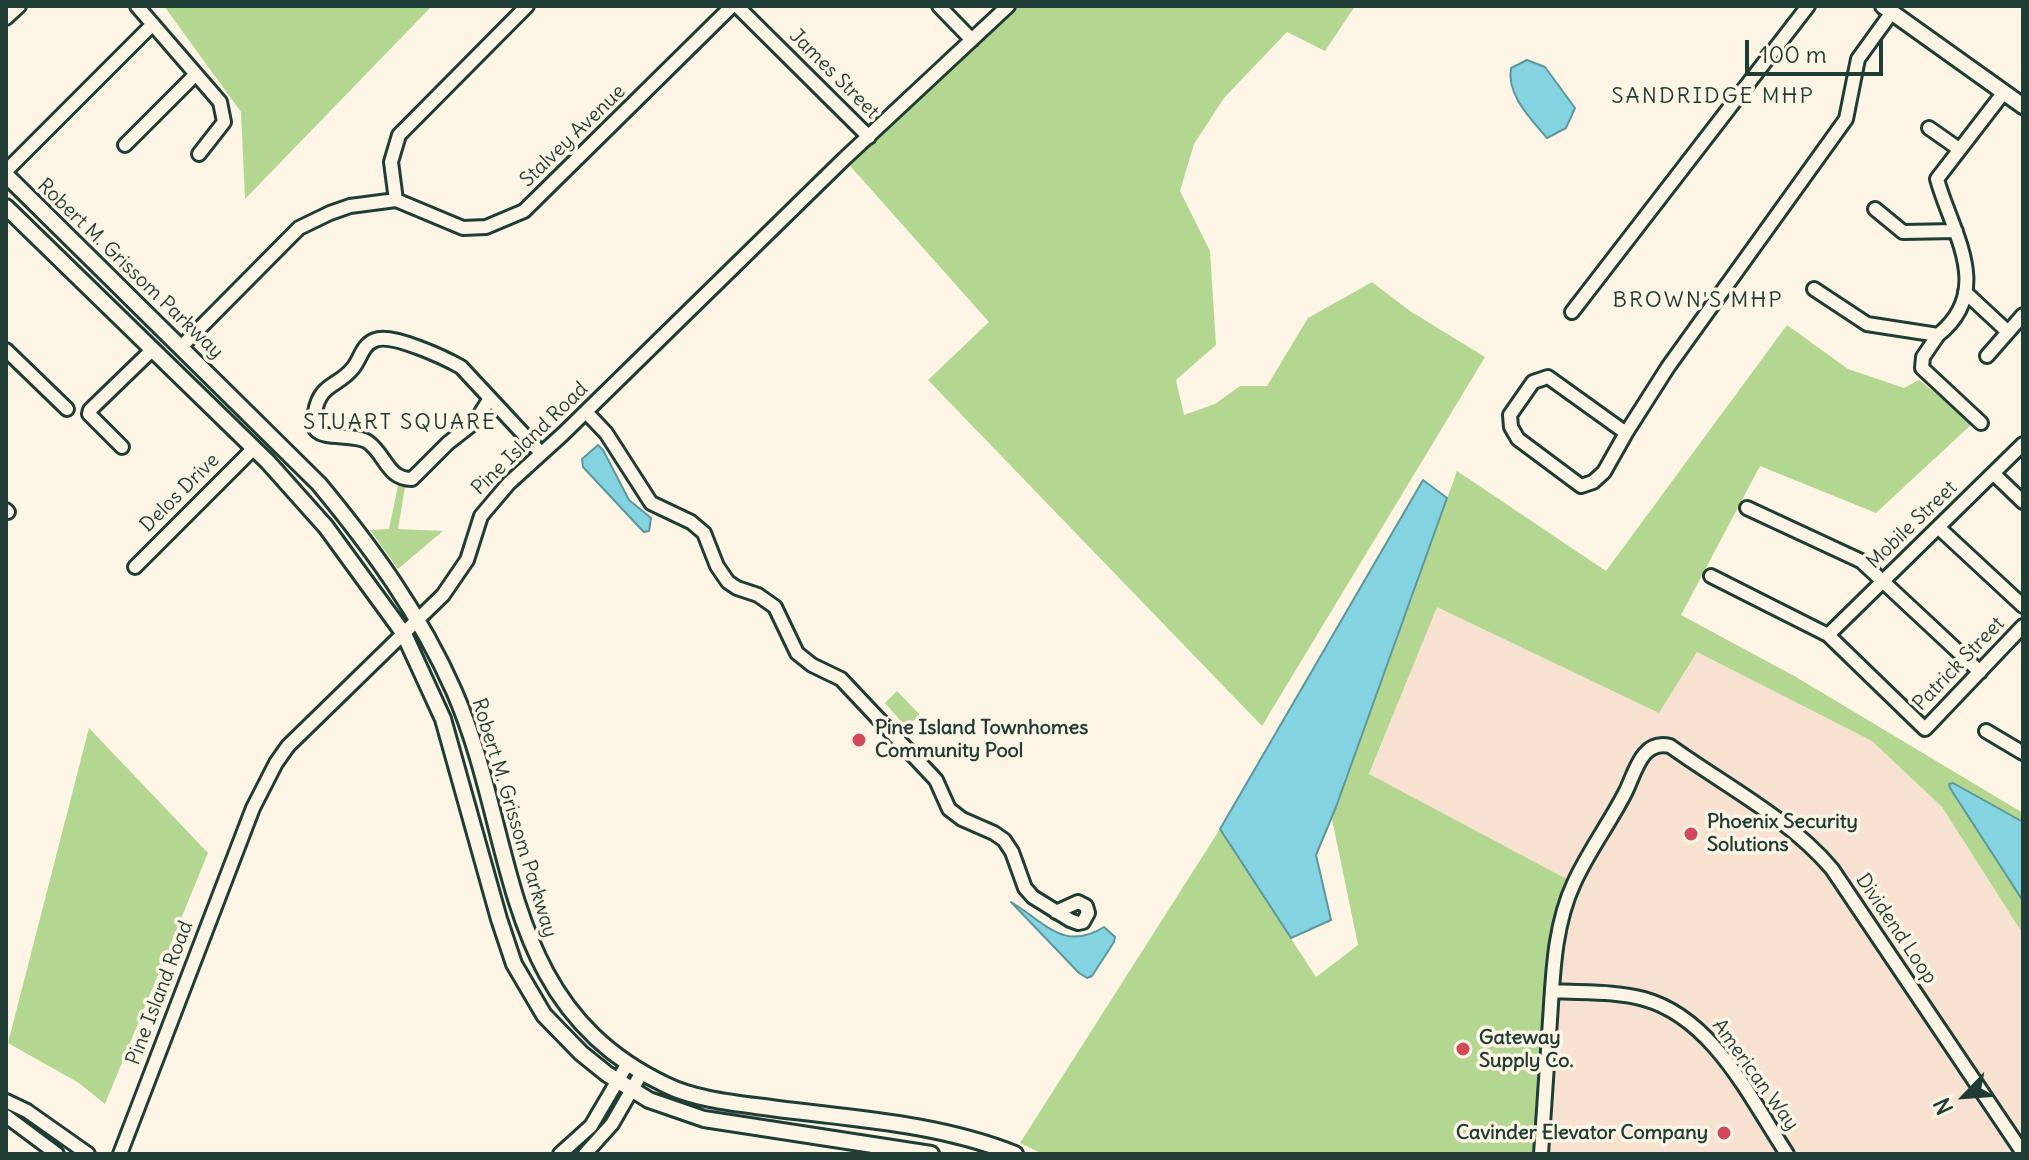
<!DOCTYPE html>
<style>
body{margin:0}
#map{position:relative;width:2029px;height:1160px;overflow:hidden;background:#fcf5e5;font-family:Delius,sans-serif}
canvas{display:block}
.frame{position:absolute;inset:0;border:8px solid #1f3d34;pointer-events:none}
.north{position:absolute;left:1925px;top:1056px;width:80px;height:80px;-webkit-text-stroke:6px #fcf5e5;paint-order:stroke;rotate:245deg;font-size:22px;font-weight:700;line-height:32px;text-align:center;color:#1f3d34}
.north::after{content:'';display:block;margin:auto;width:28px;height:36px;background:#1f3d34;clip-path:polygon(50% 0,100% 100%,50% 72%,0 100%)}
.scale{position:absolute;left:1745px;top:40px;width:138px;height:36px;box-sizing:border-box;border:4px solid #1f3d34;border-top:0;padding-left:10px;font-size:24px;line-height:28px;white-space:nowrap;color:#1f3d34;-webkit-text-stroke:6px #fcf5e5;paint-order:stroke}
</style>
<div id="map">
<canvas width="2029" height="1160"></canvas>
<div class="frame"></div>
<div class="north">N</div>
<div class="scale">100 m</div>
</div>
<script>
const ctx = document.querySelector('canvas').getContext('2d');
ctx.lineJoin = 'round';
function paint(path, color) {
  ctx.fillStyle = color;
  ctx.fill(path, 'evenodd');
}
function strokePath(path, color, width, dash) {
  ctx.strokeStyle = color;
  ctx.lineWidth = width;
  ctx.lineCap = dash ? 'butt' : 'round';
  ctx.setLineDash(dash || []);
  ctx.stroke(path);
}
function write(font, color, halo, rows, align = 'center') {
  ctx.font = font + ' Delius,sans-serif';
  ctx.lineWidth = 7;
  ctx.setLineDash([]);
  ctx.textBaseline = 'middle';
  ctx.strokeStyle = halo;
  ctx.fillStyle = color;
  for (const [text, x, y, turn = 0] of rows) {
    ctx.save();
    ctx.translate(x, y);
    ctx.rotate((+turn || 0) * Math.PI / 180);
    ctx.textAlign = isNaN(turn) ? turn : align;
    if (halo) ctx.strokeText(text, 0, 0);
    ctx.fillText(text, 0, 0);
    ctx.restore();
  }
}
paint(new Path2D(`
 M1437,606l222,107 38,-61 175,89 70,66 81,127v220h-482l-172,-379z`), '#f7e1d0');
paint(new Path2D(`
 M164,6h268l-187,193 -4,-87z
 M1008,6h347l-30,45 -38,-19 -63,66 -30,46 -14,47 30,60 6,94 -40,35 8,35 31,-11 25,-18h27l41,-68 64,-36 38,29 75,46 -223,369 -334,-346 61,-58 -145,-163z
 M1787,325l61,44 56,19 15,-8 54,43 -97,90 -116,-47 -79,149 115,62 227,136v121l-81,-127 -70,-66 -175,-89 -38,61 -222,-106 -68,167 205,109 -15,45 -18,226h-498l-23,-11 200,-314 96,148 42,-32 -26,-126 125,-348 149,100z
 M398,486l7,1 -7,42 45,2 -45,38 -28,-39 19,-1z
 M897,691l23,24 -14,12 -21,-24z
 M89,728l119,125 -103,251 -26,-21 -71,-40z`), '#b3d690');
const water = new Path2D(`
 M1527,60l18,7 30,41 -9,20 -19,10c-15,-18 -41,-43 -36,-70z
 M598,445l5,5 26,50 22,18 -2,13 -5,1 -4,-4 -57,-61 -1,-8z
 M1423,480l24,18 -111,309 -20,48 15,65 -40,18 -71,-109z
 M1953,783l70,39v79l-73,-113 -1,-4z
 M1011,902c35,21 53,50 93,25l11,10 -1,5 -22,34 -5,2 -8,-5z`);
paint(water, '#84d3e0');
strokePath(water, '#5c979b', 2);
const minor = new Path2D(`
 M137,6l83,96 4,20 -25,32
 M737,6l132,131
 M939,6l33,34
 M6,18l13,-12
 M1929,128l30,21
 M125,145l71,-71
 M6,171l147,-147
 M396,200l-5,-38 8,-27 128,-129
 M1875,209l28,23 53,-1
 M1814,289l53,35 71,11c57,-45 13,-104 -1,-156l67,-87
 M1965,292l43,40
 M1572,312l236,-306
 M1938,335l-15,22 -1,11 59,55
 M181,347l118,-119 31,-15 20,-7 46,-6 67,28 23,-1 38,-16 208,-205
 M6,350l61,59
 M1987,356l36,-41
 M489,400l-14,22 -27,21 -36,36c-25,0 -26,-24 -44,-37 -13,-9 -44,-2 -52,-12 -4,-5 -2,-12 -1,-18 5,-29 23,-25 38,-44 8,-10 9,-23 22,-28 17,-7 70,18 86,27l80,86
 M586,412l20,21 45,70 40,19 13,11 13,33 11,16 9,6 21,7 17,12 22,46 15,12 29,14 95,101 13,29 13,10 32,14 10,7 8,12 13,36 8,9 37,23 8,3 5,-1 5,-9 -2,-7 -8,-4 -22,10
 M1626,433l-78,-56 -15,5 -23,33 1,12 7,12 63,47 12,-4 11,-10 22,-39 42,-66 178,-248 12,-60 34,-47
 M122,447l-33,-33 1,-4 62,-60
 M1994,474l29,28
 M1747,508l114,53 119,111
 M6,510l2,2
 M1939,528l84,78
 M135,567l119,-119
 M1711,576l117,59 97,94 98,-103
 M1828,635l195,-191
 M1986,731l37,22
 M1552,991c30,2 63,0 92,8 69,19 106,99 143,155
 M6,1101l21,10 61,43
 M6,1116l51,38
 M120,1154l133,-346 23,-45 12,-17 155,-151 24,-35 14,-44 28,-33 54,-49 281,-275 164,-153
 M560,1154l31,-28 37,-63
 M585,1154l27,-30 30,-52
 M1541,1154c3,-44 6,-89 9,-134 3,-45 4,-94 24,-137 14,-31 35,-59 51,-90 10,-19 16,-54 45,-47 54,39 119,72 162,123l191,284`);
const major = new Path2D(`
 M1883,6l140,100
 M6,175l313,309c53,64 101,130 135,207 64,147 43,314 212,394 32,16 78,19 112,24 80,10 162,15 237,45
 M6,207l262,255 58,65 78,107 39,85 56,200 15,45 30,51 37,38 26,21 42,26 55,19 227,35`);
strokePath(minor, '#1f3d34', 18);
strokePath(major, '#1f3d34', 20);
strokePath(minor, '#fcf5e5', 12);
strokePath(major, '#fcf5e5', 14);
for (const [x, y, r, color] of [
 [859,740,8,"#d1495b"],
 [1691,834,8,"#d1495b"],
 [1463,1049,8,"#d1495b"],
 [1724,1133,8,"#d1495b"]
]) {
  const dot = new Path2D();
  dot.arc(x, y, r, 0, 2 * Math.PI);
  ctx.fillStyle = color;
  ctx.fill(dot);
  strokePath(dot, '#fcf5e5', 3);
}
write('20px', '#1f3d34', '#fcf5e5', [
 ["James Street",834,74,45],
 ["Stalvey Avenue",573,136,-44],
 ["Robert M. Grissom Parkway",130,269,44],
 ["Pine Island Road",530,439,-44],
 ["Delos Drive",180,493,-45],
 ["Mobile Street",1912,525,-44],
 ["Patrick Street",1959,664,-46],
 ["Robert M. Grissom Parkway",514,818,73],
 ["Dividend Loop",1896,929,56],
 ["Pine Island Road",160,993,-69],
 ["American Way",1755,1075,54]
]);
write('bold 20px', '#1f3d34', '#fcf5e5', [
 ["Pine Island Townhomes",875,728],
 ["Community Pool",875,751],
 ["Phoenix Security",1707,822],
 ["Solutions",1707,845],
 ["Gateway",1479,1038],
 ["Supply Co.",1479,1061],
 ["Cavinder Elevator Company",1708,1133,"right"]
], 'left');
ctx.letterSpacing = '2px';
write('22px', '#1f3d34', '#fcf5e5', [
 ["SANDRIDGE MHP",1713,97],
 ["BROWN'S MHP",1698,301],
 ["STUART SQUARE",400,423]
]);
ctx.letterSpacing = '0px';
</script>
